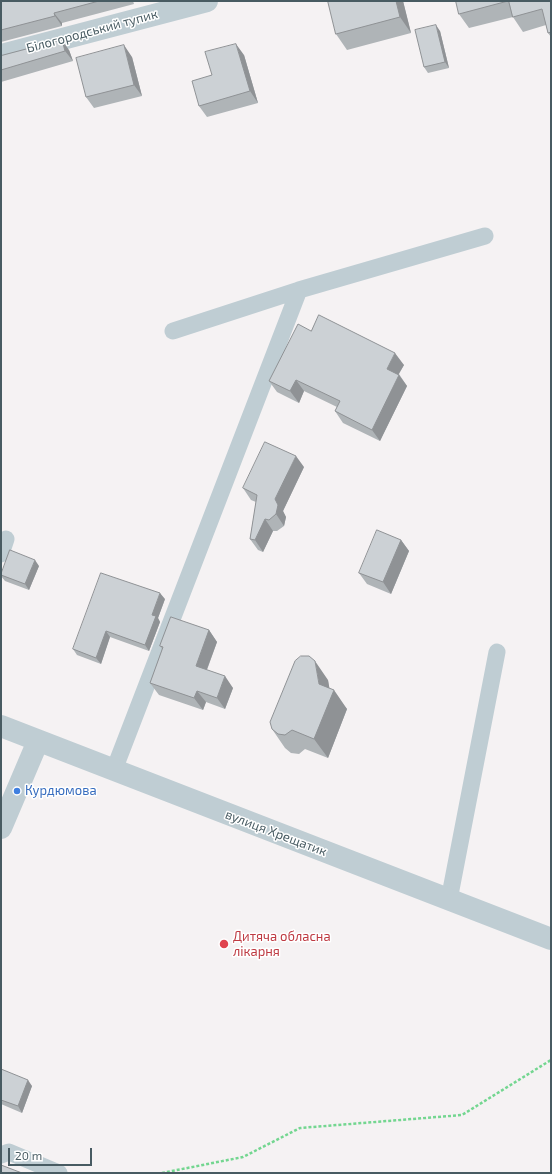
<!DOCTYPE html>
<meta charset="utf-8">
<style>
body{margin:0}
#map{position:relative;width:552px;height:1174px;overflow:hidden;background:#f5f2f3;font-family:"Exo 2",sans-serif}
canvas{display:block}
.frame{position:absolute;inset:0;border:2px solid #485b62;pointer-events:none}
.scale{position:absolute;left:8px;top:1148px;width:84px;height:18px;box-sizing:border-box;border:2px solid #485b62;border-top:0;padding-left:5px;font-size:12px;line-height:14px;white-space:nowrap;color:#485b62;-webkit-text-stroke:3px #fff;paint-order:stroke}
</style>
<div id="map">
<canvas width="552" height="1174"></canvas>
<div class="frame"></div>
<div class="scale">20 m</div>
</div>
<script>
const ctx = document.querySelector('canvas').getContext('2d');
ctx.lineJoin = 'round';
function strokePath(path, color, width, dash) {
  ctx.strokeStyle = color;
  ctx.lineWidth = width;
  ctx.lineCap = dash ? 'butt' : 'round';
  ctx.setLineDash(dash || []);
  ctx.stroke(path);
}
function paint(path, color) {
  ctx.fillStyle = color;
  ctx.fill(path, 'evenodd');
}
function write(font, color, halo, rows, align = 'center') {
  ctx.font = font + ' "Exo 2",sans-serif';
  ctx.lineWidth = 3;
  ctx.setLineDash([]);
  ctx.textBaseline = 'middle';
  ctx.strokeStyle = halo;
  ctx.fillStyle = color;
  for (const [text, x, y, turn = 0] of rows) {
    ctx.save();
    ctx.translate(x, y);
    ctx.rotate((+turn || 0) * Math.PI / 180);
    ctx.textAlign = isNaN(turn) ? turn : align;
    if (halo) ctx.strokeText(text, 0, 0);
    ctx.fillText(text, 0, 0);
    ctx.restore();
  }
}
strokePath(new Path2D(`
 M162,1173l81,-16 57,-29 162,-13 89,-55`), '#73d690', 2.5, [3, 2]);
strokePath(new Path2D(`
 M173,331l126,-41
 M1,554l5,-15
 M114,770l185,-480 186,-54
 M449,900l48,-248
 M1,1155l8,-3 50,21`), '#bfcdd3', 17);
strokePath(new Path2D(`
 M1,55l206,-54
 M1,726l550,213
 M1,828l37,-87`), '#bfcdd3', 22);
paint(new Path2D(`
 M1,1h132l1,3 -72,19v3l-61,16z
 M328,1h75l8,32 -64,17 -11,-16z
 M456,1h95v36l-3,-4 -2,-8 -23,7 -10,-15 -44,11 -10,-14z
 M440,31l9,37 -21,5 -4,-6z
 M69,50l4,11 -72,21v-26z
 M244,55l14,48 -51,14 -8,-11 13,-31z
 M132,57l10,39 -48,12 -8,-11z
 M311,331l93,34 -5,9 8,12 -27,55 -37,-18 -8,-12 2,-4 -33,-16 -5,12 -22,-11 -8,-11z
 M304,467l-21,44 3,6 -2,9 -7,5h-4l-10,21 -5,-2 -8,-11 6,-37 -5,-2 -8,-12z
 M401,540l8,11 -18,43 -24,-10 -8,-11z
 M39,566l-10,24 -24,-9 -4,-5v-2z
 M165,599l-7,19 2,4 -11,29 -39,-14 -9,27 -24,-9 -4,-6z
 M209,630l8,12 -10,28 26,18 -8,21 -19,-7 -3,8 -44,-15 -9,-12 12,-34 -2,-3z
 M328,680l1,8 18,21 -19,49 -23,-9 -6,5 -8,-1 -6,-5 -13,-19z
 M1,1069l31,17 -10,27 -21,-9z`), '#afb4b7');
paint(new Path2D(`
 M396,1h7l8,32 -11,-16z
 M54,13l8,10v3l-7,-10z
 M436,25l4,6 9,37 -4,-6z
 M62,40l7,10 4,11 -8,-10z
 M236,44l8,11 14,48 -8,-12z
 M124,45l8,12 10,39 -8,-11z
 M395,353l9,12 -9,15 -8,-11z
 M399,375l8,11 -27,55 -8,-11z
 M296,380l8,11 -5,12 -9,-12z
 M296,456l8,11 -21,44 3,6 -2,9 -8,-12 -1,-15z
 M265,519l8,12 -10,21 -8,-12z
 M401,540l8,11 -18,43 -8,-12z
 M35,560l4,6 -10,24 -4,-6z
 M160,593l5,6 -7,19 2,4 -11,29 -4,-6 7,-30z
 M209,630l8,12 -13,35 -8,-11z
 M106,631l4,6 -9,27 -5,-6z
 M315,661l13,19 3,17 3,-7 13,19 -19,49 -14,-19 5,-55z
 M225,676l8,12 -8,21 -8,-11z
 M197,691l9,11 -3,8 -9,-12z
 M28,1080l4,6 -10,27 -4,-7z`), '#8f9295');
const building = new Path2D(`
 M1,1h98l-45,12 1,3 -54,14z
 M328,1h68l4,16 -64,17z
 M456,1h52l-49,13z
 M509,1h42v31l-3,1 -6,-24 -29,8z
 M436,25l9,37 -21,5 -9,-37z
 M62,40l3,11 -64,19v-14z
 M236,44l14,47 -51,15 -7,-25 20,-6 -7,-23z
 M124,45l10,40 -48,12 -10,-39z
 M319,315l76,38 -8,16 12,6 -27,55 -37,-19 5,-10 -44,-21 -6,11 -21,-10 29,-57 13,7z
 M265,442l31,14 -21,43 3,6 -2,9 -7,6 -4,-1 -10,21 -5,-1 7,-44 -14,-7z
 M377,530l24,10 -18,42 -24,-9z
 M10,550l25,10 -10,24 -24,-9z
 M101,573l59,20 -8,22 4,1 -11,29 -39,-14 -10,27 -23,-9z
 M171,617l38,13 -13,36 29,10 -8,22 -20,-7 -3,7 -44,-15 13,-36 -3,-1z
 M301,656h8l6,5 4,23 15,6 -20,49 -22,-9 -7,5 -7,-1 -6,-5 -2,-7 25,-61z
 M1,1069l27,11 -10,26 -17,-6z
 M1,1165l21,8h-21z`);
paint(building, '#ccd1d5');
strokePath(building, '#8f9295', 1);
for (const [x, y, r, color] of [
 [17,791,4,"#3f7fe0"],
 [224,944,5,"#e0444e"]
]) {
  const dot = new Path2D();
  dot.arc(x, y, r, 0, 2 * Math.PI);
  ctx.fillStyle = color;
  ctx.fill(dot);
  strokePath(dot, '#fff', 1.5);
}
write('13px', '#485b62', '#fff', [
 ["Білогородський тупик",92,31,-15],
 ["вулиця Хрещатик",276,833,21]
]);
write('13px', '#366cbe', '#fff', [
 ["Курдюмова",25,791]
], 'left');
write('13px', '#be3a42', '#fff', [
 ["Дитяча обласна",233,937],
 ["лікарня",233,952]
], 'left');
</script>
